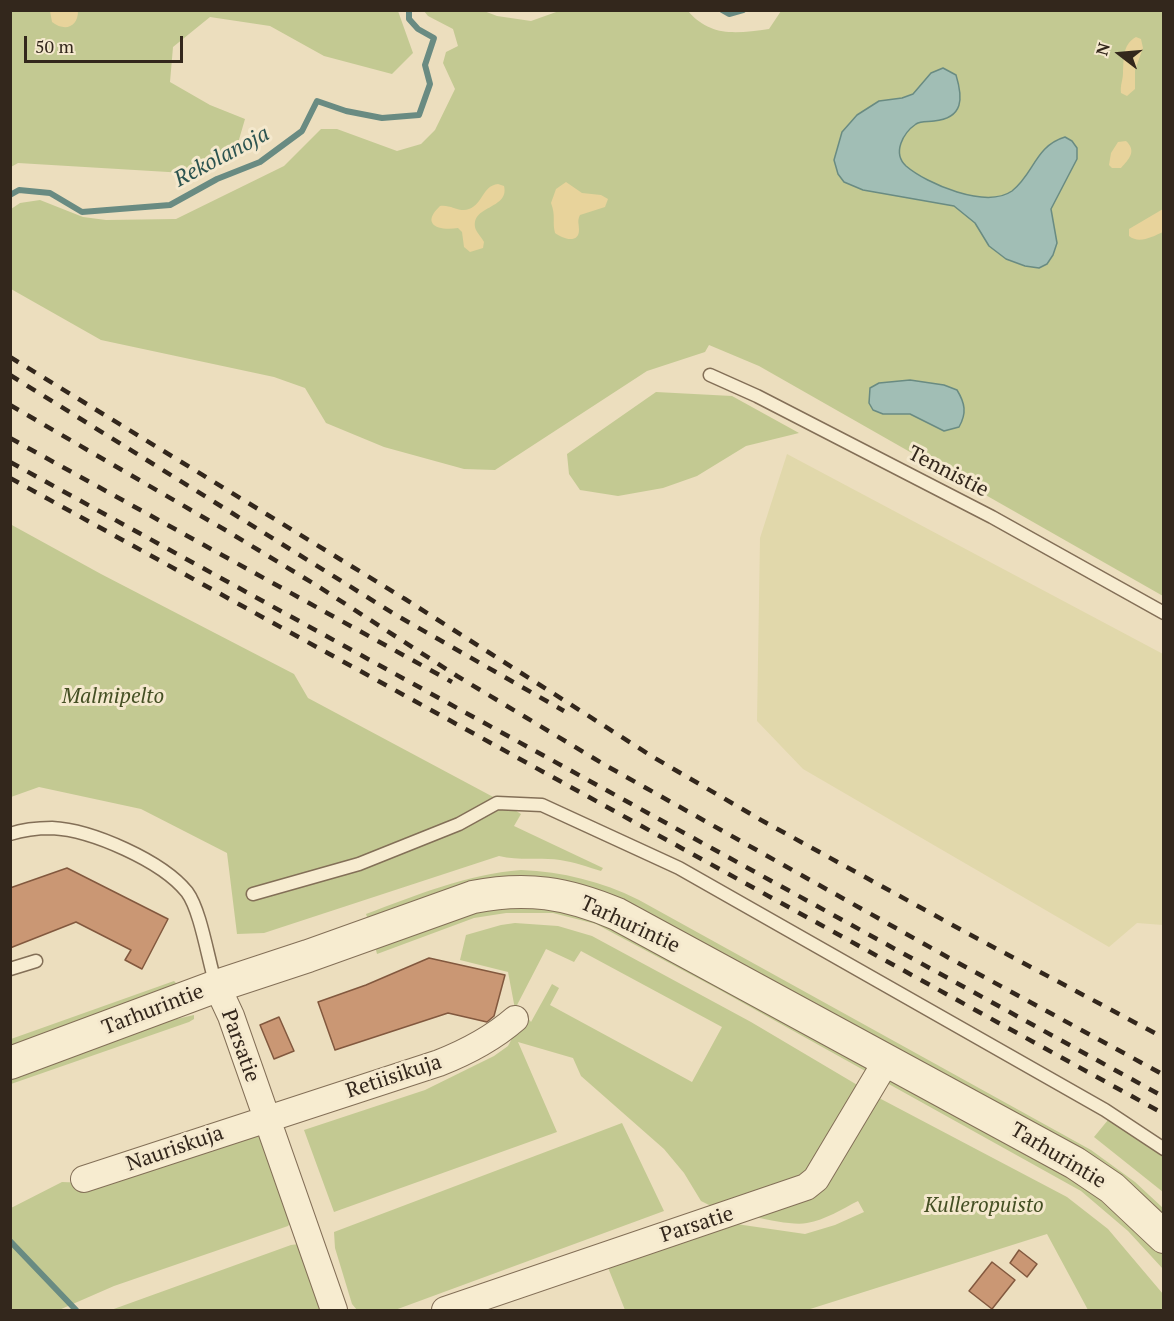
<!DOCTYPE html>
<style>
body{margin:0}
#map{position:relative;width:1174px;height:1321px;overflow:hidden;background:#ecdebe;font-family:"PT Serif",serif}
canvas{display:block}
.frame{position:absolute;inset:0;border:12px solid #33271c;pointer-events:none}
.north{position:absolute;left:1090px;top:24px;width:60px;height:60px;-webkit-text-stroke:4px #f4e8cd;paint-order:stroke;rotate:286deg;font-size:16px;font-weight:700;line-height:24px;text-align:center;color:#33271c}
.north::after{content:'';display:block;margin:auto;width:21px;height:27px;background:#33271c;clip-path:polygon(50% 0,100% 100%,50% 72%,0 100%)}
.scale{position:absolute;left:24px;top:36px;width:159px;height:27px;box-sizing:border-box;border:3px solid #33271c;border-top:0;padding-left:8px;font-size:18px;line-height:21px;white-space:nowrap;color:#33271c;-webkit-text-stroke:4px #f4e8cd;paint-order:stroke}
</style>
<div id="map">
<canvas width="1174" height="1321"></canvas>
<div class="frame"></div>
<div class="north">N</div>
<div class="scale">50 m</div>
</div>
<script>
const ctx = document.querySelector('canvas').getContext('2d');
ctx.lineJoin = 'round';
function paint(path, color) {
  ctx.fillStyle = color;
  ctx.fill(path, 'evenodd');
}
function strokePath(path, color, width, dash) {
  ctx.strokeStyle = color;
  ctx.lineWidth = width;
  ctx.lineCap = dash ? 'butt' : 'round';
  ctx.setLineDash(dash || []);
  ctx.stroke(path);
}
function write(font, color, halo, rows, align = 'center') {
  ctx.font = font + ' "PT Serif",serif';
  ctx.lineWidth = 6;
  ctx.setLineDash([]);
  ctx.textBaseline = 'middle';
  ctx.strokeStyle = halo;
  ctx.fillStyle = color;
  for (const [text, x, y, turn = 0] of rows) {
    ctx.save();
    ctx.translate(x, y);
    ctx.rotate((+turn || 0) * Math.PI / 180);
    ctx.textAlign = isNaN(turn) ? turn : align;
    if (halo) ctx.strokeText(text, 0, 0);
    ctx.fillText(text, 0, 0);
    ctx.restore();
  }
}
paint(new Path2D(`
 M787,454l376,200v271l-26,-2 -28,24 -306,-178 -46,-48 3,-183z`), '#e1d8ab');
paint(new Path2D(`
 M11,11h387l15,42 -21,21 -68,-18 -54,-30 -60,-9 -37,30 -3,35 40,23 35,14 -7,24 -53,30 -167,-10 -7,4z
 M424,11h60l13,5 34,5 28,-10h129c23,27 50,22 81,18l12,-18h382v585l-404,-230 -50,-21 -4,7 -58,19 -152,99 -31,-1 -80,-22 -58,-24 -21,-35 -31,-11 -173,-37 -90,-51v-80l9,-6 20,-3 43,17 23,3 70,-1 108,-53 37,-37h16l60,22 24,-7 14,-14 20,-41 -12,-26 3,-11 12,-6 -5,-17 -25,-13z
 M656,392l76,4 67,37 -53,13 -49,30 -34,12 -45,8 -38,-6 -11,-16 -2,-20z
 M10,524l91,50 193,100 14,24 189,101 24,15 -7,12 89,42 -2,3c-13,-4 -27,-9 -41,-11 -21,-3 -41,1 -61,-4l-235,77 -27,1 -10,-81 -86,-44 -102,-22 -28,10z
 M521,870c42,2 80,11 118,30l452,250 44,32 28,26v12l-548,-322 -247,22 -2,-6c51,-19 101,-40 155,-44z
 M515,903l89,15 471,258 76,65 12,14v14l-35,-38 -47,-40 -363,-202 -122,-65 -43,-11h-47l-32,5 -97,36 -2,-8 77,-30z
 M515,923l43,3 34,10 159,86 130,77 186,98 41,32 55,65v16h-75l-41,-76 -240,76h-182l-18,-45 93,-49 43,9 62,9 30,-9 29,-13 -6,-11c-16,8 -33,19 -51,22 -21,4 -74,-12 -96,-17l-10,-5 -17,-28 -20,-24 -83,-73 -8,-18 -55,-16 39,90 -223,80 -30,-82 121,-40 69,-34 14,-10 17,-32 6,8 21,-38 7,4 -9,17 142,77 30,-55 -141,-76 -7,11 -28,-13 -31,60 -7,-37 -48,-12 6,-25 35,-10z
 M174,981l3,3 -29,14 -137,49v-8z
 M194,1015v4l-5,3 -178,62 -1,-10 149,-51z
 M1108,1120l55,35v37l-69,-55z
 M622,1123l42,88 -269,99h-38l-5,-6 -17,-56 -1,-16z
 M252,1137h8l4,3 26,83 -2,3 -174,60 -55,24h-48v-102l51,-26 49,2z
 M299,1244l21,66h-209l180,-65z`), '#c3c992');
paint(new Path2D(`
 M50,11h28c0,16 -13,21 -26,11z
 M1136,37l5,2 2,9 -8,22v19l-8,7 -6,-3c-1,-8 2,-13 2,-20 1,-14 -1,-28 13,-36z
 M1126,141c11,10 3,18 -5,27h-9l-3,-3 2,-12 7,-11z
 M566,182l16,11 19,2 7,4 -3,8 -25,8c-3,6 -1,8 -1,15 0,15 -18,8 -24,3 -3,-11 1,-17 -4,-30l5,-14z
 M498,184l6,2c6,24 -36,19 -28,44 2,4 6,8 8,12l-1,6 -13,4 -6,-5 -2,-15 -4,-4c-19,3 -38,-3 -18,-22 10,-2 20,7 29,3 14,-5 13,-23 29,-25z
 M1163,209v23c-11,5 -24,12 -34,4v-7z`), '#e8d39b');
const water = new Path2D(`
 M943,68l13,7c7,23 8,43 -22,46 -5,1 -13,0 -18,3 -13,9 -24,29 -10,42 21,18 80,43 106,25 22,-17 23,-45 53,-54l7,4 5,7v11l-26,50 6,34 -4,12 -6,9 -8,4 -14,-2 -19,-7 -17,-13 -14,-23 -21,-17 -91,-16 -19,-8 -6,-8 -4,-14 8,-28 15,-17 22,-14 23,-3 11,-4 18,-21z
 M910,380l34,5 13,5c8,13 10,23 2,37l-15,4 -34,-17h-27l-10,-4 -4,-7 1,-15 9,-5z`);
paint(water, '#a1beb5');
strokePath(water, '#698b82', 1.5);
strokePath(new Path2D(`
 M722,10l7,4 14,-4
 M10,195l9,-5 31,3 32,19 88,-7 47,-26 43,-17 42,-31 15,-30 29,10 36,7 37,-3 11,-31 -5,-19 9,-27 -16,-9 -9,-10v-9
 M10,1241l66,69`), '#698b82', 6);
const building = new Path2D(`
 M67,868l101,51 -26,50 -17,-9 6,-10 -55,-28 -66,26v-60z
 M429,958l76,17 -11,41 -7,6 -39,-9 -113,37 -17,-48 48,-17z
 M279,1017l15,34 -20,8 -14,-34z
 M1019,1250l18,14 -10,13 -17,-14z
 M992,1262l23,18 -23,29 -23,-18z`);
paint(building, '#ca9774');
strokePath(building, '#82583e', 1.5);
const service = new Path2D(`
 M710,375l47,21 235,121 172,96
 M10,834c12,-4 29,-6 42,-6 40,2 110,33 135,64 14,19 21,68 29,93
 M253,894l106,-30 100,-40 38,-21 45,2 137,63 426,242 59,39
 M10,969l26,-8`);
const minor = new Path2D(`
 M217,986l14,30 103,294
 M84,1179l355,-116c28,-11 53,-24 76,-44
 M445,1310l361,-123 10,-8 71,-119`);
const tertiary = new Path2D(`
 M10,1063l207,-77 91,-30 165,-59c54,-11 94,-4 144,17l458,249 37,25 52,49`);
strokePath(service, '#836f57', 15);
strokePath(minor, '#836f57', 28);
strokePath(tertiary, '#836f57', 34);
strokePath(service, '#f7ecd0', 12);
strokePath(minor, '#f7ecd0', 26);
strokePath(tertiary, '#f7ecd0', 32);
strokePath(new Path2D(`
 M10,357l395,242 248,158 108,63 206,113 197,105
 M10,375l386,240 168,96
 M10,405l217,126 89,54 141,91 148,89 346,194 213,116
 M10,438l442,244
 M10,462l1154,635
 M10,478l1154,636`), '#33271c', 4.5, [10, 10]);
write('21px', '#33271c', '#f4e8cd', [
 ["Tennistie",948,472,27],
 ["Tarhurintie",630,925,25],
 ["Tarhurintie",153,1010,-21],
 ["Parsatie",240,1046,70],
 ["Retiisikuja",394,1077,-18],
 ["Nauriskuja",175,1149,-19],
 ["Tarhurintie",1058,1156,31],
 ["Parsatie",697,1225,-18]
]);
write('italic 21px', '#444f23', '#f4e8cd', [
 ["Malmipelto",113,697],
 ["Kulleropuisto",984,1206]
]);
write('italic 22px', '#2b5350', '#f4e8cd', [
 ["Rekolanoja",222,157,-28]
]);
</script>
